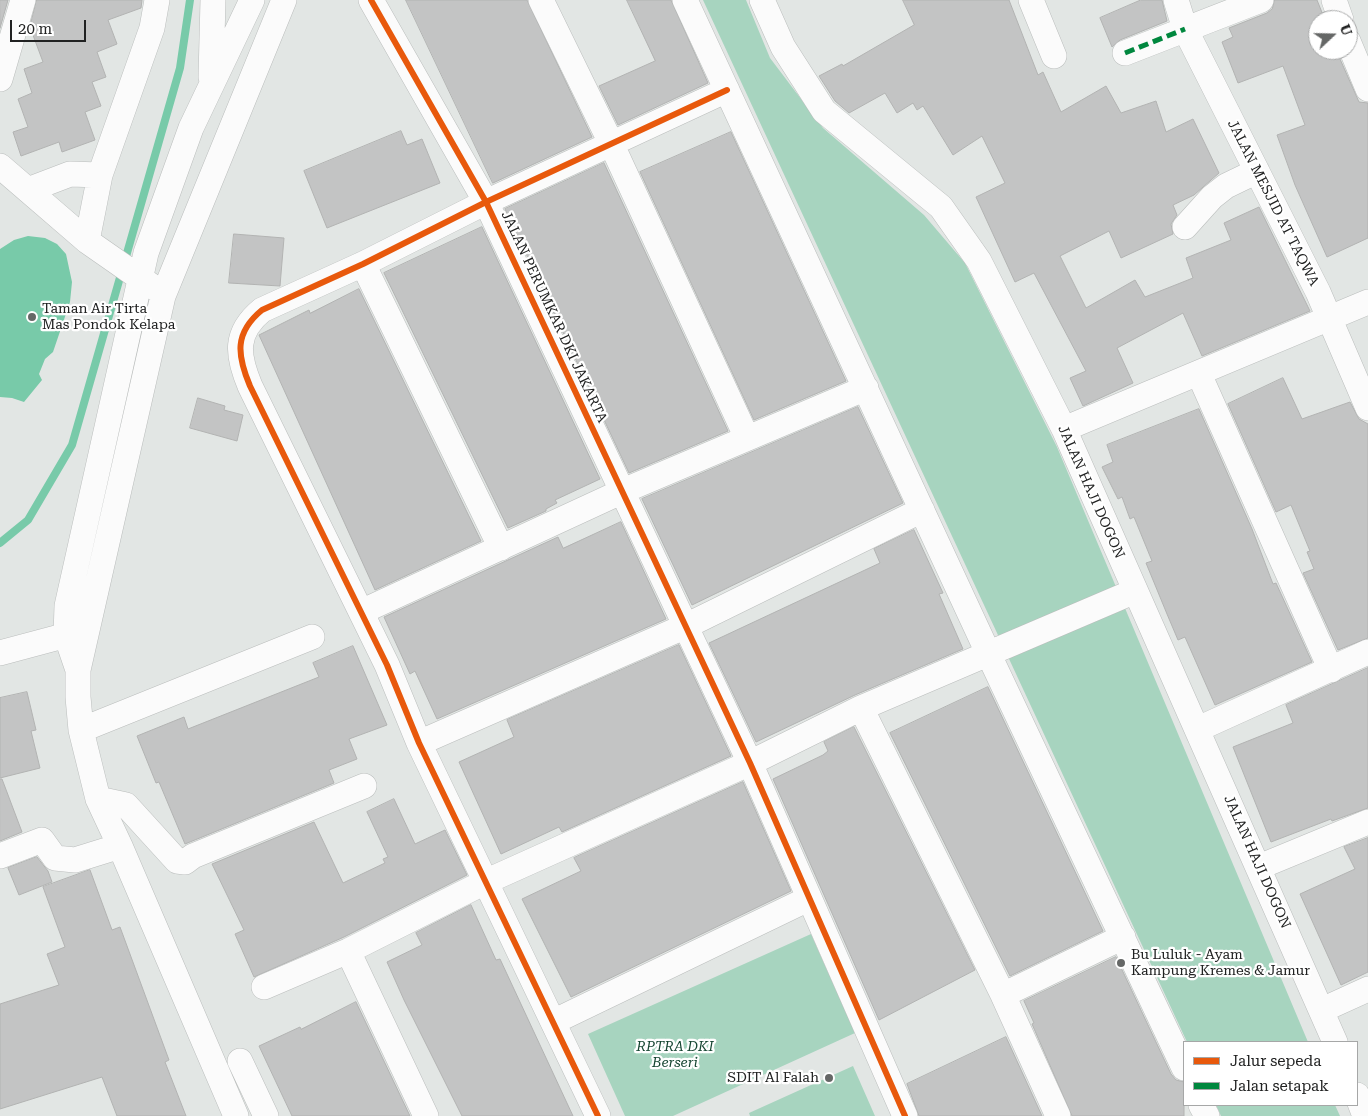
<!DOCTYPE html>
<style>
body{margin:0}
#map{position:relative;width:1368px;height:1116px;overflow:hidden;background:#e2e6e4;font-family:"Roboto Serif",serif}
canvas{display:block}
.legend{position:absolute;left:1183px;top:1041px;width:175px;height:65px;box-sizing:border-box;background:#fff;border:1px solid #a6a7a7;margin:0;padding:6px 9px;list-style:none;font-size:15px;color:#212222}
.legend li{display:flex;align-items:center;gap:10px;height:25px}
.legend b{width:25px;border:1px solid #a6a7a7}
.north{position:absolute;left:1308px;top:10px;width:50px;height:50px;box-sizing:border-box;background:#fff;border:1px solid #a6a7a7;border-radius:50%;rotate:69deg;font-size:14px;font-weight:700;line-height:20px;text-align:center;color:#212222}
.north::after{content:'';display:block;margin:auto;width:18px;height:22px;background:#656766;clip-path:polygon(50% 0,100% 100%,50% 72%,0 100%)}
.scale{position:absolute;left:10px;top:20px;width:76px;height:22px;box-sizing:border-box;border:2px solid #212222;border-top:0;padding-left:6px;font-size:15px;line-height:18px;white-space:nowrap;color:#212222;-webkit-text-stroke:4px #fff;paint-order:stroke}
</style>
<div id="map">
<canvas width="1368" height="1116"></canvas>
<ul class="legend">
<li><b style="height:6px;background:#e8590c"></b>Jalur sepeda</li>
<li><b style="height:6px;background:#00873e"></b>Jalan setapak</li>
</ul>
<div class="north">U</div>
<div class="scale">20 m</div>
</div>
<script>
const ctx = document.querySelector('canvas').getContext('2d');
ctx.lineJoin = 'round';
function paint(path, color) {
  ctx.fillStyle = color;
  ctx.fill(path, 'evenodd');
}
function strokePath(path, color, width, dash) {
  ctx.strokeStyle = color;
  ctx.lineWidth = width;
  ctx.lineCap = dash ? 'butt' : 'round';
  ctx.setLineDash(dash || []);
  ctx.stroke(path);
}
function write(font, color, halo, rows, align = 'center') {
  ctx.font = font + ' "Roboto Serif",serif';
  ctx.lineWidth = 4.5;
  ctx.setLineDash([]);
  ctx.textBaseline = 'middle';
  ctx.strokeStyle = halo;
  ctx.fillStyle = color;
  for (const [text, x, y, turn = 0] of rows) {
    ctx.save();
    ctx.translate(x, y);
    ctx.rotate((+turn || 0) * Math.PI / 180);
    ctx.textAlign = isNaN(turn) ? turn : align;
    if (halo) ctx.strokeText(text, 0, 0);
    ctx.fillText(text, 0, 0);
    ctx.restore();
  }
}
paint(new Path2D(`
 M703,0h43l24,58 53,70 101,87 41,48 92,184 251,595h-121z
 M811,934l44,99 -182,83h-48l-37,-82z
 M853,1066l22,50h-125l-1,-3z
 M1216,1105h119l5,11h-119z`), '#a7d4bf');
paint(new Path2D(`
 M28,236l17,2 12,6 9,10 6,28 -2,20 -17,50 -8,7 -6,15 3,6 -18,22 -12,-4 -12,-1v-148l14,-9z`), '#78caa9');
strokePath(new Path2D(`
 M0,543l28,-23 44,-75 108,-377 10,-68`), '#78caa9', 8);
const building = new Path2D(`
 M0,0h8l-8,28z
 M37,0h105l-1,8 -33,12 9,24 -20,8 9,25 -14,5 9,24 -16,6 10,28 -33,12 -3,-10 -38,14 -8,-24 15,-5 -10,-28 14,-6 -8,-24 19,-7 -13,-35z
 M406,0h121l65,137 -99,46z
 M627,0h44l37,83 -90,42 -19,-39 56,-25z
 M903,0h106l29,75 5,-3 18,40 45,-26 15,27 35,-12 10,31 27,-13 26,54 -25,22 -21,10 4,10 -6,9 2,10 -52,24 -12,-27 -49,25 26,52 49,-28 10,17 48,-19 -7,-20 45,-18 -7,-17 35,-16 51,104 -108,45 -19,-43 -66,35 16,35 -50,23 -13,-28 16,-7 -52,-98 -19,9 -39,-85 29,-14 -23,-47 -29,19 -30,-49 -6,4 -4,-7 -16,10 -12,-20 -36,20 -14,-12 -16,-25 23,-12 1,2 71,-41z
 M1141,0h21l5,21 -47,19 -8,7 -12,-29z
 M1275,0h42l8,20h-7v30h18l23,52 9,1v135l-41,19 -32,-72 -18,-50 28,-10 -22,-59 -45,17 -16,-41 11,-5 -4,-9 38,-15 5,-4z
 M401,131l6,14 15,-6 18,44 -113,45 -23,-57z
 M731,132l115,249 -92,39 -114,-248z
 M604,163l124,268 -99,42 -124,-264z
 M482,227l118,252 -45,21 2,3 -11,6v2l-38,17 -124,-255z
 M234,234l50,4 -4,48 -51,-3z
 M359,289l122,252 -106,49 -116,-255 50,-25 1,3z
 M1283,378l19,41 48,-17 9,17 9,5v214l-30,12 -35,-77 11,-4 -7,-17 3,-1 -19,-46 -15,7 -48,-108z
 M198,398l27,8 -1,4 19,5 -6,26 -47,-13z
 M858,407l45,96 -211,102 -50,-106z
 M1199,409l53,120 21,55 3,-1 36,79 -97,43 -30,-68 -7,3 -11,-26 -21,-51 6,-2 -18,-44 -4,2 -8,-22 -4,2 -16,-32 11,-5 -6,-17z
 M621,522l45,97 -229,100 -22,-48 -5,3 -26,-57 174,-80 5,11z
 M914,530l29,63 -4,1 24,55 -108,46 -99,47 -47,-99 171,-80 -6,-14z
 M679,645l52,111 -169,76 -3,-5 -58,27 -42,-92 55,-25 -7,-17z
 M353,646l34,79 -38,14 8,20 -28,11 5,13 -149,61 -26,-62 -3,1 -19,-47 47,-19 4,12 131,-52 -6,-14z
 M1368,668v140l-36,13 -1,-2 -60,23 -38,-95 60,-24 -7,-18z
 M988,687l115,244 -93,45 -120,-243z
 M27,692l9,38 -5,1 9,37 -40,10v-80z
 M854,727l121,243 -96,50 -106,-241 50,-24 5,-4 -4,-9z
 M0,779h2l20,53 -22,9z
 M743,782l48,109 -220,106 -49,-98 59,-28 -7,-13z
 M394,799l21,45 30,-14 22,45 -123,62 -90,40 -19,-43 9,-4 -32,-66 102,-42 29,61 42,-20 -2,-4 5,-2 -21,-45z
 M1368,838v134l-27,13 -41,-91 55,-25 -11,-22z
 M37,857l11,14 4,11 -33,13 -11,-27z
 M90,870l22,60 8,-3 49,133 -4,2 21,54h-69l-15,-39 -102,32v-105l59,-19 -12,-31 18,-7 -22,-60z
 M471,905l25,55 4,-1 73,157h-111l-58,-116 -17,-38 35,-17 -6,-12z
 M1116,957l55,117 5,6 8,2v34h-112l-40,-92 2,-1 -10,-22z
 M356,1002l54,114h-118l-33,-70 41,-19 1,2z
 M1006,1037l36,79h-123l-12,-32z`);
paint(building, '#c3c4c4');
strokePath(building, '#b2b3b2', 1);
const street = new Path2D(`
 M371,0l115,202 264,561 155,353
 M541,0l70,143 136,295
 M685,0l304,655 195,413
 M762,0l21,47 41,64 117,96 38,54 85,168 271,613
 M1031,0l23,56
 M1176,0l9,29 133,263 50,116
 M1334,0l7,20
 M1348,41l20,48
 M1125,53l136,-53
 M211,77l2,-77
 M0,79l23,-79
 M0,166l87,75 66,46
 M28,190l42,-16 30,1
 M1185,227l27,-30 14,-11 31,-15
 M87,241l13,-66 52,-147 5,-28
 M363,264l138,284
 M1199,374l132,296
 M1064,429l304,-127
 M361,612l262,-121 243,-103
 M0,653l82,-22
 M78,670l-12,-35 1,-29 79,-353 45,-125 61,-128
 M861,708l142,287 55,121
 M1198,729l170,-77
 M81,730l231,-93
 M419,743l267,-117 236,-116
 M98,799l28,6 51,56 8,1 8,-6 171,-70
 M0,856l42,-16 13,18 20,2 45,-14
 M1259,867l109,-45
 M348,951l78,165
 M264,987l84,-36 137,-69 265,-119 111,-55 274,-117
 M1003,995l120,-58
 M1322,1010l46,-21
 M553,1022l255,-123
 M240,1061l26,55
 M1357,1095l8,21
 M1201,1105l6,11
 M236,1116l-116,-270 -22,-47 -17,-69 -3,-33v-27l85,-374 121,-296
 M598,1116l-179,-373 -32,-78 -137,-279c-13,-31 -16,-53 12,-76l101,-46 123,-62 241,-112`);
strokePath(street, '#babdbc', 26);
strokePath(street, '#fbfbfb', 25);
strokePath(new Path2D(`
 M1125,53l60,-24`), '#00873e', 5, [10, 5]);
strokePath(new Path2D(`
 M371,0l115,202 264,561 155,353
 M598,1116l-179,-373 -32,-78 -137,-279c-13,-31 -16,-53 12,-76l101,-46 123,-62 241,-112`), '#e8590c', 6);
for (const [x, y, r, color] of [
 [32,317,5,"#656766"],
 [1121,963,5,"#656766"],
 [829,1078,5,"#656766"]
]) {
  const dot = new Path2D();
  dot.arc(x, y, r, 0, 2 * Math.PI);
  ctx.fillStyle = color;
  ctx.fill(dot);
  strokePath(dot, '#fff', 2);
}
write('14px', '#212222', '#fff', [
 ["JALAN MESJID AT TAQWA",1273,203,63],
 ["JALAN PERUMKAR DKI JAKARTA",554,317,65],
 ["JALAN HAJI DOGON",1091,492,66],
 ["JALAN HAJI DOGON",1257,862,66]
]);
write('14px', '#212222', '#fff', [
 ["Taman Air Tirta",42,309],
 ["Mas Pondok Kelapa",42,325],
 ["Bu Luluk - Ayam",1131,955],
 ["Kampung Kremes & Jamur",1131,971],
 ["SDIT Al Falah",819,1078,"right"]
], 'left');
write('italic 14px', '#164632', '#fff', [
 ["RPTRA DKI",675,1047],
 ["Berseri",675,1063]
]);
</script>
